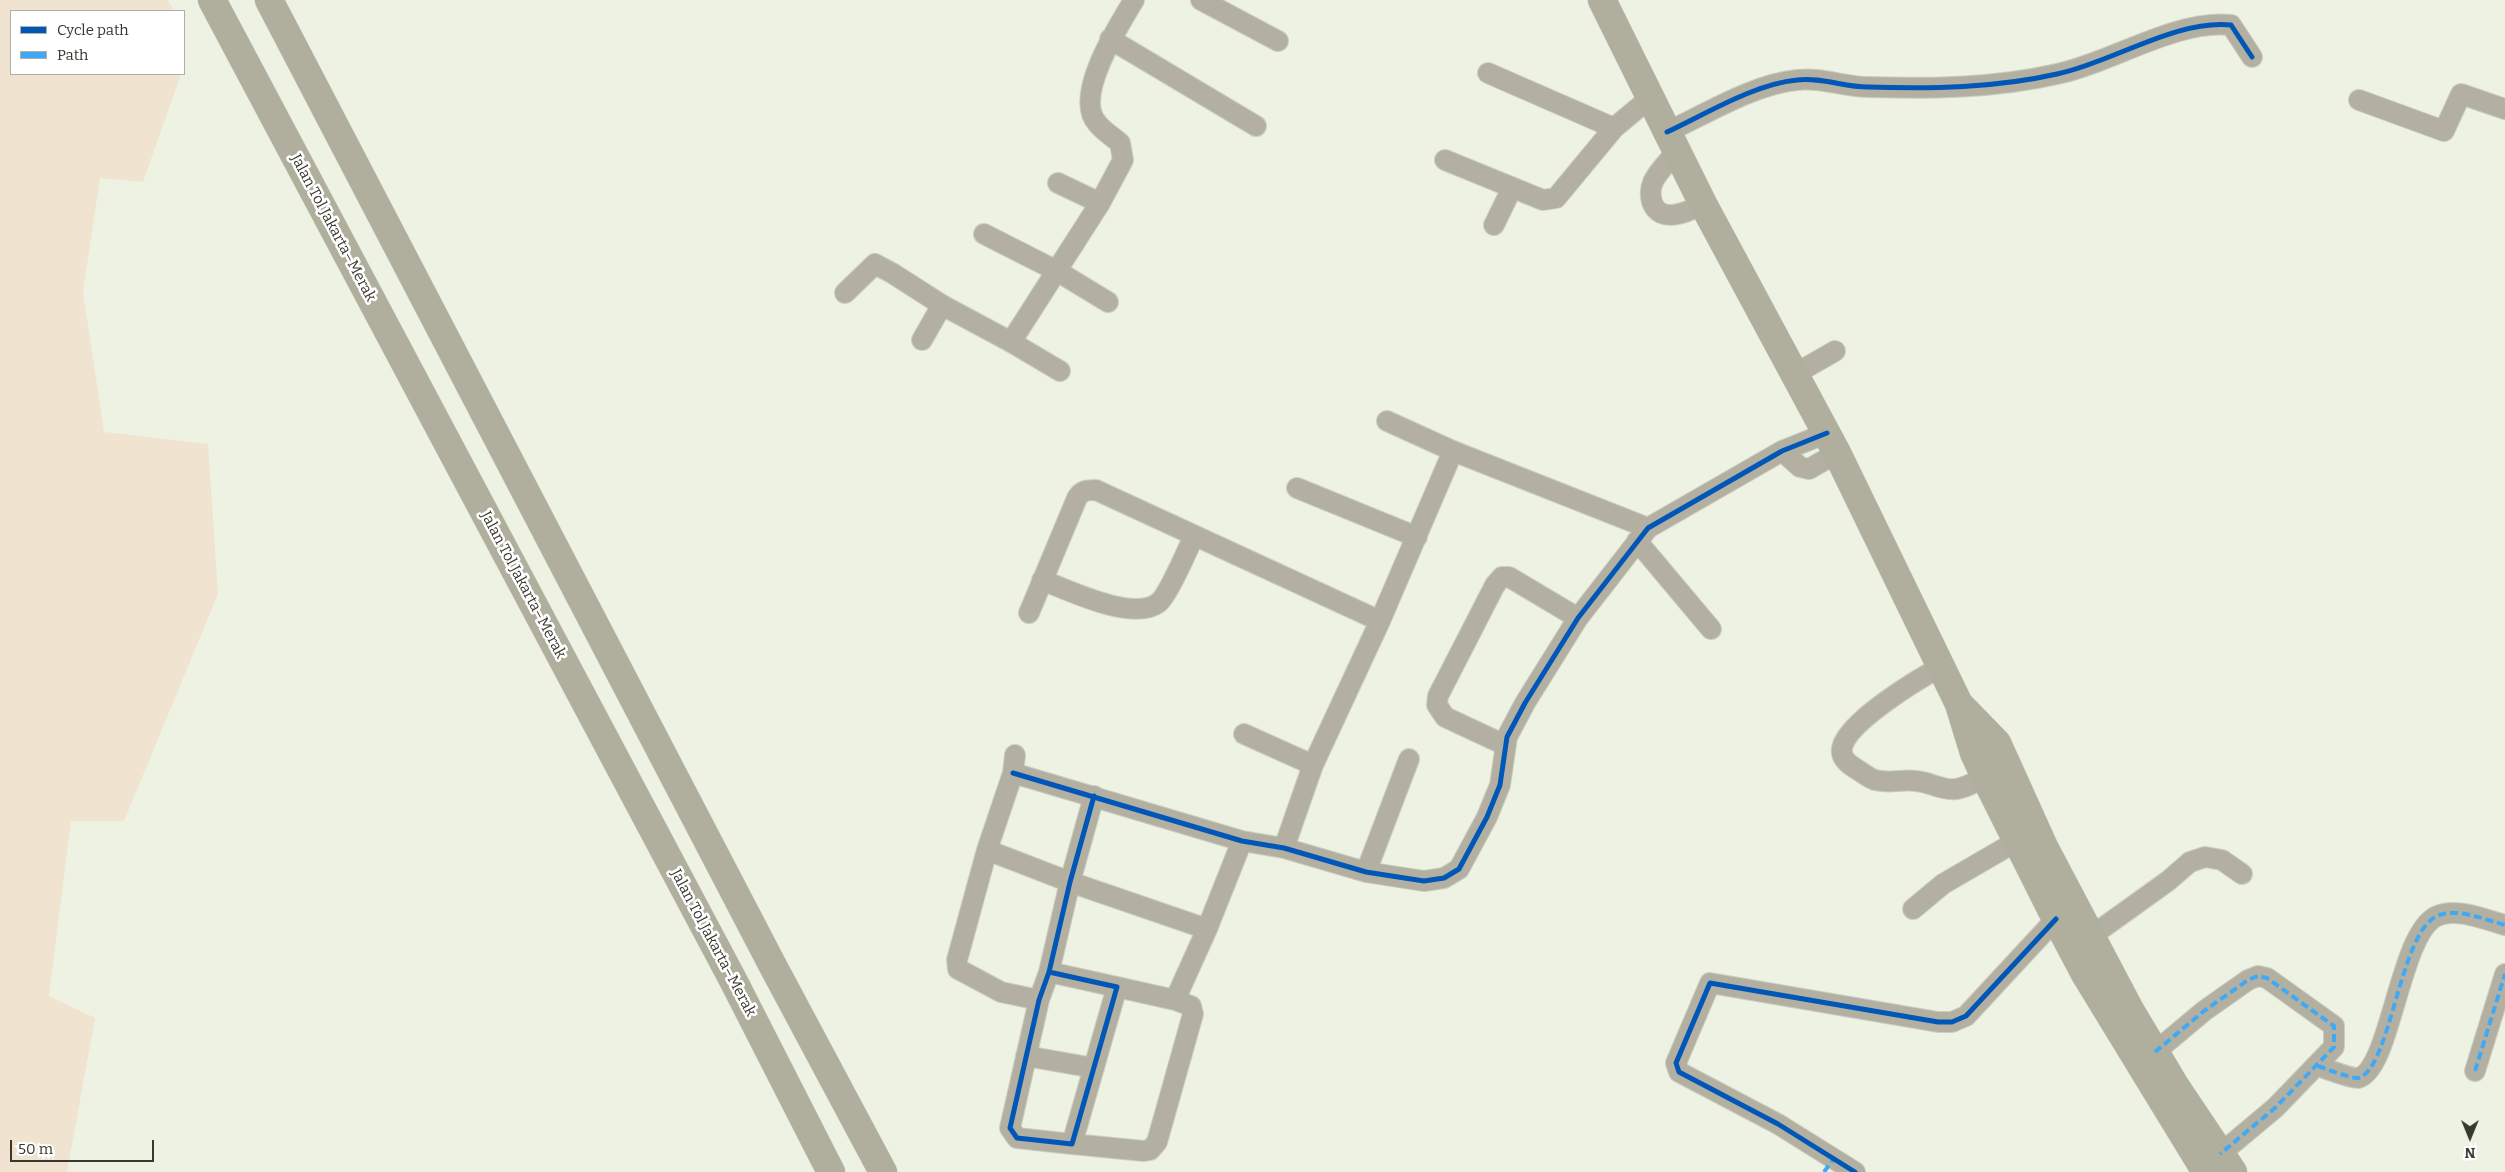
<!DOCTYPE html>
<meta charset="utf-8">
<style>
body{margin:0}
#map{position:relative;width:2505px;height:1172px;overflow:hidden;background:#edf2e2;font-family:Bitter,serif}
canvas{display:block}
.legend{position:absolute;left:10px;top:10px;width:175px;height:65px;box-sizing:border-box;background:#fff;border:1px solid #afb0ab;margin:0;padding:6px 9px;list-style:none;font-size:15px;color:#36392d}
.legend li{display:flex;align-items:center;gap:10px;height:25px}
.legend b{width:25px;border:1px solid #afb0ab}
.north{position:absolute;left:2445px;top:1112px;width:50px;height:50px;-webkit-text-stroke:4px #fff;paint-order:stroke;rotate:180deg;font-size:14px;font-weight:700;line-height:20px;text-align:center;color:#36392d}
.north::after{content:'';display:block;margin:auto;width:18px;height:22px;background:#36392d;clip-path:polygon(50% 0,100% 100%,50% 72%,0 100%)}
.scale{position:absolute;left:10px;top:1140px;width:144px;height:22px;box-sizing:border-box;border:2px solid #36392d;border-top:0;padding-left:6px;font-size:15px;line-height:18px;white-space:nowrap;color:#36392d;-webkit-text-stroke:4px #fff;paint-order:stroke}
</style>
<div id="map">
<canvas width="2505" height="1172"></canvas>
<ul class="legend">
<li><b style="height:6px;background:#0057b8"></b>Cycle path</li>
<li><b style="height:6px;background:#3fa9f5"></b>Path</li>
</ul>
<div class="north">N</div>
<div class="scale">50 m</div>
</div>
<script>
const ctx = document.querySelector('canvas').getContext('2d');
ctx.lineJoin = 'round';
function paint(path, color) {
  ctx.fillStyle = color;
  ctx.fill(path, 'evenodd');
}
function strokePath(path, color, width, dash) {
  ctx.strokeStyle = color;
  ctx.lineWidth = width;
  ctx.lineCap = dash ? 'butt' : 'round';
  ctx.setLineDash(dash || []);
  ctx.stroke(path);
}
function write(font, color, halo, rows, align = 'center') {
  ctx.font = font + ' Bitter,serif';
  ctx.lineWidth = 5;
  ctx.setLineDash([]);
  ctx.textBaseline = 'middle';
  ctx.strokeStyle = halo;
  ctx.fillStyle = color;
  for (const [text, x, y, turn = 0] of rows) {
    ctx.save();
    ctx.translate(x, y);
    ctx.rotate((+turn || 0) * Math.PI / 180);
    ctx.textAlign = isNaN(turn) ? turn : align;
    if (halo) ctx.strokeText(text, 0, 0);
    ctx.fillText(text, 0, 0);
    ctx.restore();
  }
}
paint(new Path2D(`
 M0,0h168l6,11h-163v63h170l-38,108 -43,-4 -17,114 21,140 104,12 10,150 -94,227h-53l-22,175 46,22 -28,154h-67z`), '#f0e3cf');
const minor = new Path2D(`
 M1201,0l77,41
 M1110,39l146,87
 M1488,73l126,55
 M2359,100l85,31 17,-37 44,15
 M1667,132c39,-18 87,-48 130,-52 24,-3 47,7 71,7 64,2 127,1 189,-13 54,-11 119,-55 174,-49l21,32
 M1677,151c-8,10 -19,20 -24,31 -3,7 -3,13 -1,20 8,23 36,10 51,2
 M1445,160l98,40 13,-2 58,-70 36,-30
 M1058,183l42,20
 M1494,225l18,-37
 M984,234l73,37 51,31
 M845,293l30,-29 17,9 50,32 69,37 89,-139 23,-43 -3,-17c-7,-6 -17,-12 -23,-20 -24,-27 22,-98 37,-123
 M922,340l20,-35
 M1011,342l49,29
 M1795,374l40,-23
 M1387,421l66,30 195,77
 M1782,451l18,16 9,2 28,-16
 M1297,488l120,49
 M1637,541l74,88
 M1042,580c26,10 91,42 116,23 9,-6 30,-54 36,-67
 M1029,613l48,-115c5,-8 10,-8 19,-8l284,131
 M1941,667c-23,12 -94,55 -99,81 -2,11 8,17 16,22 5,3 11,8 17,10 16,4 27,-1 41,1 12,1 22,7 33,8 12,2 26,-7 36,-12
 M1244,734l69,31
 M1505,745l-60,-28 -8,-12 1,-9 57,-111 7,-8h7l69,41
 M1015,755l-2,18 -26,77 -30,110 1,9 43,23 38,8
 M1013,773l229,68 42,7 82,24 58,9 20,-3 15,-9 28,-52 13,-32 7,-48 18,-34 53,-85 70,-90 134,-77 45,-18
 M1284,848l29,-83 67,-144 73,-170
 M987,850l83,32 137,47 35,-88
 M1366,872l43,-113
 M1913,909l30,-25 74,-43
 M2090,937l78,-56 22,-19 15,-5 17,3 20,14
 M1049,972l68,15 -45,157 -55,-6 -7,-10 29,-128 10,-28 21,-90 24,-86
 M1117,987l58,13 32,-71
 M2155,1052l49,-41 44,-31 10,-4 9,2 67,48v21l-59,61 -55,46
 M1026,1056l68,12
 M2318,1066c8,3 35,13 40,12 33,-8 41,-145 79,-162 20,-9 49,4 68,9
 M2475,1071l30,-97
 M1072,1144l72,7 6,-1 7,-8 36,-128 -2,-8 -16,-6
 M1855,1172l-77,-48 -99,-52 -3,-9 34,-80 228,39h14l14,-6 90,-97`);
const highway = new Path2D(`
 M212,0l521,980 98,192
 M269,0l505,968 109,204
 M1602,0l101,204 134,249 122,251 15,49 11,24 71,142 29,55 121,198
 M1962,707l35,36 47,104 86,163 44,74 59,88`);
strokePath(minor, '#cbcfc3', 22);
strokePath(highway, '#cbcfc3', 29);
strokePath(minor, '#b4b0a1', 20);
strokePath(highway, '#b0ae9d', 28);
strokePath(new Path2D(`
 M2155,1052l49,-41 44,-31 10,-4 9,2 67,48v21l-59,61 -55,46
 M2318,1066c8,3 35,13 40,12 33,-8 41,-145 79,-162 20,-9 49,4 68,9
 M2475,1071l30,-97
 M1824,1172l10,-14`), '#3fa9f5', 4, [8, 4]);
strokePath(new Path2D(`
 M1667,132c39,-18 87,-48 130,-52 24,-3 47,7 71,7 64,2 127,1 189,-13 54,-11 119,-55 174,-49l21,32
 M1013,773l229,68 42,7 82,24 58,9 20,-3 15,-9 28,-52 13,-32 7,-48 18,-34 53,-85 70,-90 134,-77 45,-18
 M1049,972l68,15 -45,157 -55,-6 -7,-10 29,-128 10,-28 21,-90 24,-86
 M1855,1172l-77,-48 -99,-52 -3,-9 34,-80 228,39h14l14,-6 90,-97`), '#0057b8', 5);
write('15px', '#36392d', '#fff', [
 ["Jalan Tol Jakarta–Merak",333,228,62],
 ["Jalan Tol Jakarta–Merak",523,585,62],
 ["Jalan Tol Jakarta–Merak",713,943,62]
]);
</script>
